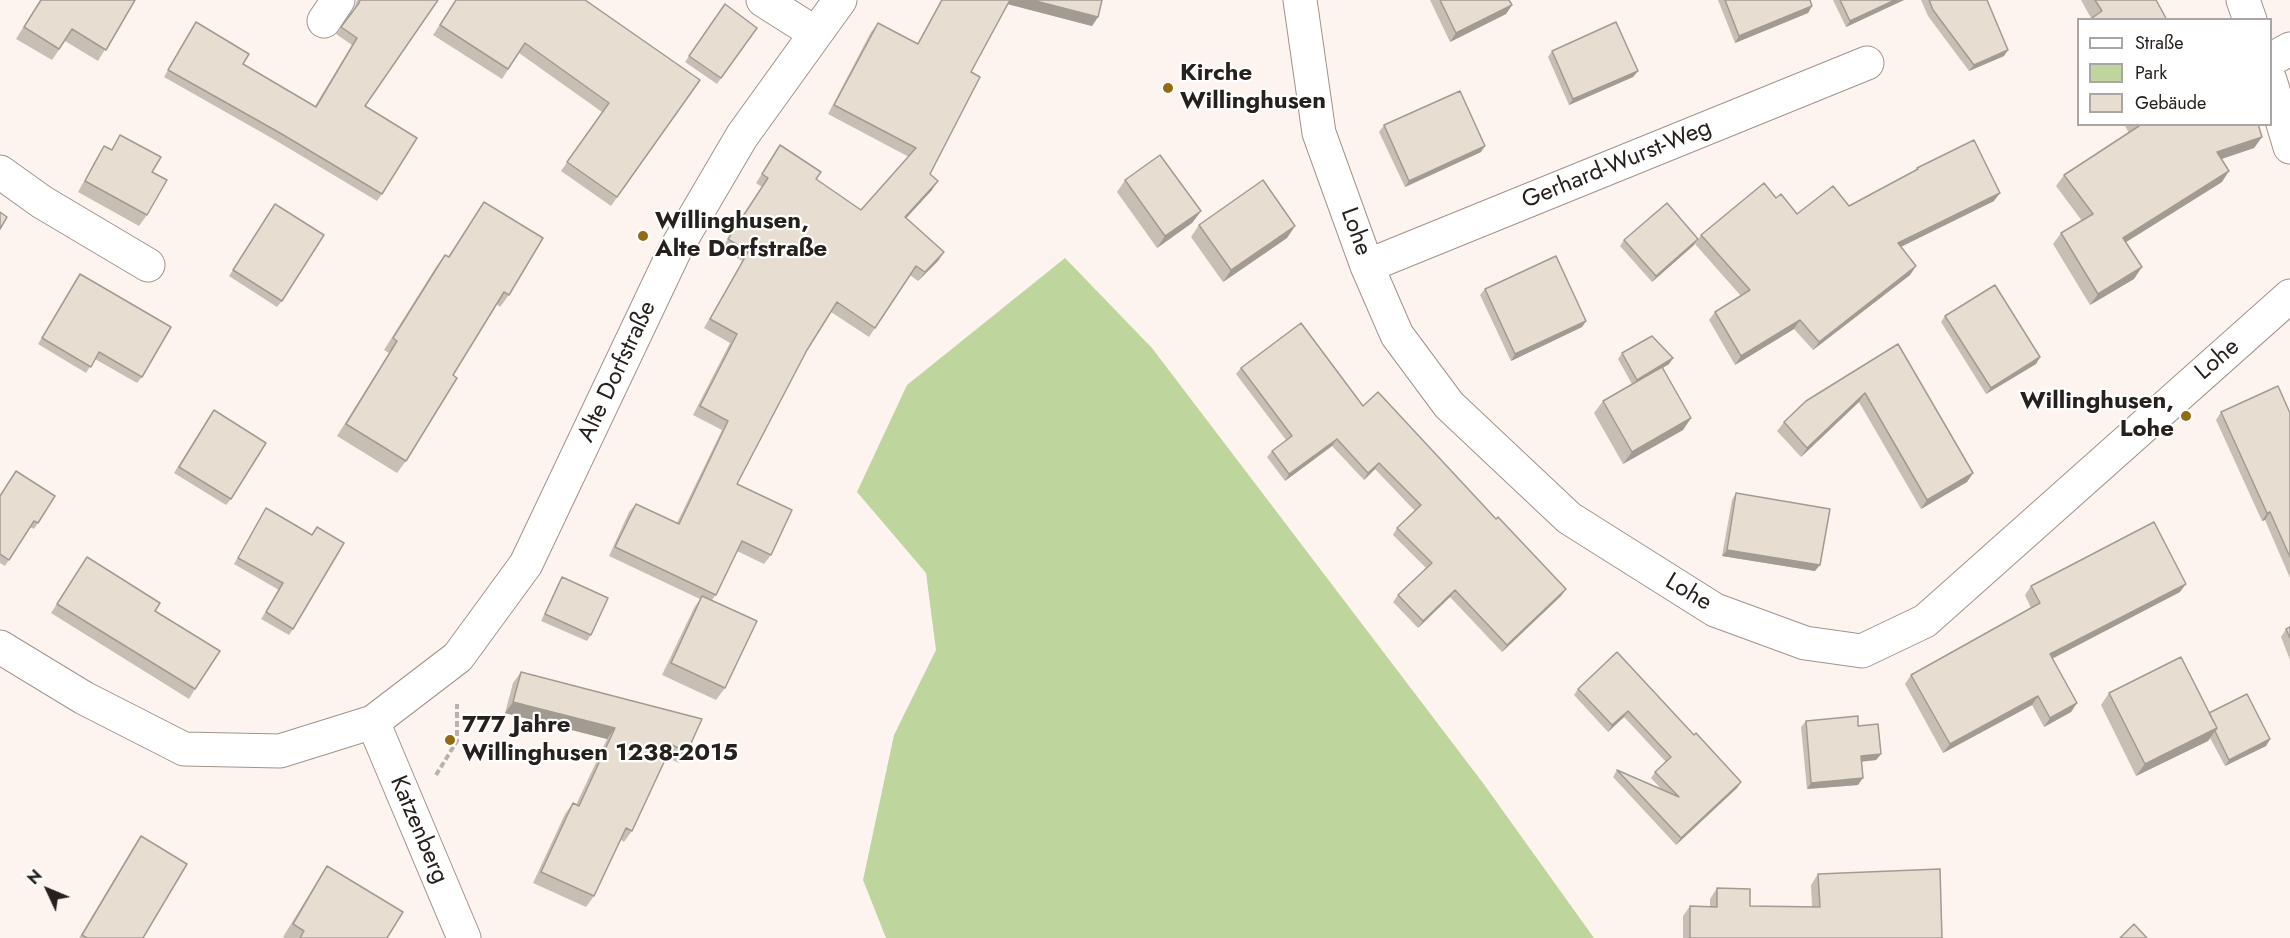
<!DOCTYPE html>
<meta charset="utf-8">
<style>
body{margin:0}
#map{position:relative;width:2290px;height:938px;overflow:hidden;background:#fef4ef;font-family:Jost,sans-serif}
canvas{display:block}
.legend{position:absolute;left:2077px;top:18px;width:195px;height:108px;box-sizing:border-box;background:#fff;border:2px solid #a9a6a5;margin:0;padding:8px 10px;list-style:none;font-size:18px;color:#27211e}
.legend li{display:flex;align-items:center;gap:12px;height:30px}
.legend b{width:30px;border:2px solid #a9a6a5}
.north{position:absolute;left:18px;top:860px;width:60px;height:60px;-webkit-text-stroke:4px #fff;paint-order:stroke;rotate:314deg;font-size:16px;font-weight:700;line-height:24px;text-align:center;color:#27211e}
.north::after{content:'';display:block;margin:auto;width:21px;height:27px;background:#27211e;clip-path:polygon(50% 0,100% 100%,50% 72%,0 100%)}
</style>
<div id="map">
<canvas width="2290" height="938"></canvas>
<ul class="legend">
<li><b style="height:8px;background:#fff"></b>Straße</li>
<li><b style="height:16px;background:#bed59e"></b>Park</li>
<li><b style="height:16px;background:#e7ded1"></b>Gebäude</li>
</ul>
<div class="north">N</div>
</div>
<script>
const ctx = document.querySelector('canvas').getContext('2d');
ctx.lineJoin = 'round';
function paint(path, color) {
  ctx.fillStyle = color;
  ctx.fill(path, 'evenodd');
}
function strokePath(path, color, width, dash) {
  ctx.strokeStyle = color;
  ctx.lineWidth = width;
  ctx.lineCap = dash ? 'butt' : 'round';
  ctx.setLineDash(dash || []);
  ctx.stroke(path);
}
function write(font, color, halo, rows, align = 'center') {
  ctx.font = font + ' Jost,sans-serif';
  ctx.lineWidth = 4.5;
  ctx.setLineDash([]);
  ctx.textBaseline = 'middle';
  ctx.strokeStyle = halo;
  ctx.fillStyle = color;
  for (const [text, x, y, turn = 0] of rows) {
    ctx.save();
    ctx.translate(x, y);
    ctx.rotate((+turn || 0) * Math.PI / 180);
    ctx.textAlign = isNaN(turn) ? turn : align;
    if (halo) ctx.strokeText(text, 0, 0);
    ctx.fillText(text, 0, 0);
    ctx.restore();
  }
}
paint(new Path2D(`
 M1065,258l87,90 331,435 111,155h-708l-23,-58 31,-145 42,-85 -10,-77 -69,-81 50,-107z`), '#bed59e');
const minor = new Path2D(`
 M763,0l52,33
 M1300,0l19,133 48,133 30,69 52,70 120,113 146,92 90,33 57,8 63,-30 365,-325
 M2243,0l7,20
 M324,21l14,-21
 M2270,60l20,-11
 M2270,80l20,67
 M0,172l42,30 106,63
 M1367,266l500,-203
 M0,647l84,51 100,51 96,2 93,-29 85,-65 68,-93 148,-312 68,-116 98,-136
 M373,722l91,216`);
strokePath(minor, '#a1938b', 35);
strokePath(new Path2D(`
 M436,775l21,-34v-37`), '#bab1ad', 4, [6, 3]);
strokePath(minor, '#fff', 33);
paint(new Path2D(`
 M40,0h95l-37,61 -33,-20 -13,19 -36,-21z
 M357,0h81l-73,106 17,88 -5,7 -102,-61 -111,-63 32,-55 47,42 72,42 37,-61 -16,-11 18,-24z
 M456,0l244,80 -89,126 -50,-35 41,-59 -83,-59 -17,26 -69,-44z
 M941,0h161l-4,17 -6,9 -84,-22 -37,68 -41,102 2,16 -26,28 38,34 -6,9 -20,20 -8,-6 -41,62 -38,-25 -24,38 -70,134 34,71 -7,9 -27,-13 -21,44 -4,5 13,88 -9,12 -54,-25 32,-67 6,-9 -91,-43 20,-44 7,-8 41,19 45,-93 -29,-15 37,-72 -26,-15 38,-67 -20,-13 40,-61 -6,-4 24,-38 36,34 45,31 48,-53 -81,-43 43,-82 7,-9 39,21z
 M1430,0h79l3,5 -6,9 -56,28z
 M1718,0h92l2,6 -4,7 -73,30z
 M1833,0h71l-58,27z
 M1921,0h66l17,56 -35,15 -41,-55z
 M2081,0h75l11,20h-77l1,-2z
 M725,4l32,24 -40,56 -32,-22z
 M1552,51l86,20 -5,6 -64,28 -21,-48z
 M2124,124h134l4,13 -8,11 -32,11v23l-96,60 8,37 -44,26 -37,-61 8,-11 21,-12 -26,-35 8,-11 65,-42z
 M1384,125l97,27 -76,35 -26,-55z
 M120,135l32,37 -5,43 -8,11 -61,-34 19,-35 7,-11 7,4z
 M1917,168l77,33 -93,46 15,19 -6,9 -97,75 -19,-21 -59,36 -26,-45 6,-8 26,-16 -46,-52 6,-9 96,-21 52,-8 66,-35z
 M1125,180l76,31 -9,12 -35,25 -40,-56z
 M484,202l25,93 -9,12 -3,-3 -44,71 -47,86 -9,12 -60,-37 52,-83 -5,-3 52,-83 9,-12 3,2z
 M271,210l11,91 -5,6 -48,-31z
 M1199,225l96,1 -8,12 -64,44 -32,-45z
 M1624,240l70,5 -42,37 -32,-36z
 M80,274l62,103 -5,6 -42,-24 -9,14 -48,-29z
 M1485,289l101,32 -4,6 -71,34 -31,-66z
 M1945,316l95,41 -4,7 -50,30 -45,-72z
 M1898,344l75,129 -6,9 -46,27 -62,-107 -58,55 -24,-26 7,-9z
 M1622,353l51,5 -4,6 -6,4 28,50 -8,12 -60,34 -29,-51 9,-12 29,-17 -14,-25z
 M1241,368l122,38 133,113 70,70 -5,7 -59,56 -52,-55 -32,31 -25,-26 5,-7 28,-27 -33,-33 4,-7 18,-17 -40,-42 -11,11 -32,-34 -47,35 -18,-24 5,-6 14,-11 -50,-66z
 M2221,412l69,1v165l-25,-58 -3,1 -46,-101z
 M209,417l22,82 -5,6 -52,-32z
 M1736,493l79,78 -93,-15 10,-56z
 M0,495l55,1 -21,33 -4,-2 -25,39 -5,-3z
 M266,508l27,121 -4,6 -28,-16 18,-29 -45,-26z
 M87,557l68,54 40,78 -6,10 -138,-86z
 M562,577l29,58 -4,6 -46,-20 17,-37z
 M2031,586l149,6 -128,66 25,45 -6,9 -27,15 -12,-22 -89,48 -38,-69 6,-9 120,-67 -6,-13z
 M2290,627v33l-9,-23 5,-8z
 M521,672l166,80 -8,11 -13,-6 -34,74 -8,11 -3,-2 -27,56 -8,11 -53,-24 32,-69 8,-11 3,2 31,-66 -102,-26 8,-30z
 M1578,689l116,46 47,47 -4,6 -61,57 -63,-68 4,-7 45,20 -11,-12 4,-6 11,-10 -42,-45 -16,15 -34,-37z
 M2109,693l100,20 61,26 -4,7 -41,20 -15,-28 -2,3 -72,35 -35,-71z
 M1806,721l52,5 23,28 -5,6 -15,2 -3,23 -51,4 -6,-62z
 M141,836l2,102h-64l57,-95z
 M327,866l60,72h-102l-2,-1 35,-57z
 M1818,874l124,64h-259v-22l7,-10h20v-7l7,-11 33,18 62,1 -1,-22z`), '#c7bfb4');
paint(new Path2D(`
 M1009,0h23l66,17 -6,9 -85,-22z
 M1895,0h9l-58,27 4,-6z
 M1512,5l-6,9 -56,28 6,-9z
 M1812,6l-4,7 -73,30 4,-7z
 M2008,50l-4,6 -35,15 5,-6z
 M1638,71l-5,6 -64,28 4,-6z
 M2262,137l-8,11 -45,15 8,-11z
 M1485,146l-4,6 -76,35 4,-6z
 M2229,171l-7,11 -107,67 8,-11z
 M938,181l-6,9 -33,36 6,-9z
 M2000,193l-6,8 -102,50 6,-8z
 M1201,211l-9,12 -35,25 8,-12z
 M1295,226l-8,12 -64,44 8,-12z
 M1698,239l-4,6 -42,37 4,-6z
 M944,252l-6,9 -20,20 7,-9z
 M1916,266l-6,9 -97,75 6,-8z
 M2142,267l-8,12 -44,26 8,-11z
 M1800,320l-6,9 -59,36 6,-9z
 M1586,321l-4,6 -71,34 4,-7z
 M2040,357l-4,7 -50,30 5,-6z
 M1673,358l-4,6 -36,22 4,-6z
 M1865,393l-6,9 -58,55 6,-9z
 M1691,418l-8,12 -60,34 9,-12z
 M1337,439l-5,7 -47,35 4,-7z
 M1379,463l-4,6 -11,11 4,-7z
 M1973,473l-6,9 -46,27 6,-9z
 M2270,512l-5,8 -3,1 5,-8z
 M1727,550l93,15 -5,6 -93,-15z
 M2186,584l-6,8 -136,71 6,-9z
 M1566,589l-5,7 -59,56 5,-7z
 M1455,590l-5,7 -32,31 5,-7z
 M2038,696l-6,9 -89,48 7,-9z
 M513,702l102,26 -8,11 -102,-26z
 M2077,703l-6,9 -27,15 6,-9z
 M1628,711l-4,6 -16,15 4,-7z
 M2217,728l-9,13 -72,35 9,-12z
 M2270,739l-4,7 -41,20 4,-6z
 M1881,754l-5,6 -20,2 5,-6z
 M1863,778l-5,7 -51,4 4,-6z
 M1741,782l-4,6 -61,57 5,-7z`), '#a29b92');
const building = new Path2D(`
 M41,0h94l-29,50 -34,-21 -13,20 -35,-22z
 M360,0h78l-73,106 52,32 -35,56 -102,-61 -112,-63 28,-48 53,32 -6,10 73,43 41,-69 -16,-11 18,-24z
 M456,0h129l115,80 -83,117 -50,-35 42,-59 -84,-60 -17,26 -68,-44z
 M942,0h68l-39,72 9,5 -50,97 8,7 -33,36 39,35 -19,20 -9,-6 -41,62 -38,-26 -30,48 -70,134 55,26 -21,45 -29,-14 -26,54 -101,-48 21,-43 43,20 49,-103 -28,-15 37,-72 -27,-15 38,-67 -20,-13 40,-61 -6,-4 18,-29 41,27 -5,7 45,31 55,-62 -82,-43 44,-82 40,21z
 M1032,0h70l-4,17z
 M1440,0h69l3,5 -56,28z
 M1725,0h85l2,6 -73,30z
 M1840,0h55l-45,21z
 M1929,0h58l21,50 -34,15 -41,-55z
 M2095,0h61l11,20h-74l-1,-2 10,-7z
 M725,4l32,24 -36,50 -32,-22z
 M1616,22l22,49 -65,28 -21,-48z
 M1460,91l25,55 -76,35 -25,-56z
 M2139,124h119l4,13 -45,15 12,19 -106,67 19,29 -44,27 -37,-61 32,-19 -29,-39 75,-49z
 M120,135l41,22 -9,15 15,8 -20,35 -62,-34 19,-35 8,4z
 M1974,140l26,53 -102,50 18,23 -97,76 -19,-22 -59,36 -26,-44 35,-22 -49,-55 63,-52 12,15 5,-4 16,20 36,-28 16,20 69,-37 -1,-1z
 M1160,155l41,56 -36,25 -40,-56z
 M1263,180l32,46 -64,44 -32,-45z
 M484,202l59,36 -34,57 -5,-3 -51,83 4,3 -51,83 -60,-37 51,-83 -4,-3 52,-83 4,2z
 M1667,203l31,36 -42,37 -32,-36z
 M275,204l49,31 -42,66 -49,-31z
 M0,212l7,5 -7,12z
 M1556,256l30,65 -71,33 -30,-65z
 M80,274l91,53 -29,50 -43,-25 -8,15 -49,-29z
 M1995,285l45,72 -49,31 -46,-72z
 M1301,323l62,83 15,-14 118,127 2,-2 68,72 -59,56 -52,-55 -32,31 -25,-26 34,-32 -35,-35 24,-23 -42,-42 -11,10 -31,-34 -48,35 -17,-23 20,-15 -51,-68z
 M1652,336l21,22 -36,22 -15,-27z
 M1898,344l75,129 -46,27 -62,-107 -58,55 -23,-26 22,-21z
 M1662,367l29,51 -59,34 -29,-51z
 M2278,386l12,27v144l-20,-45 -3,1 -46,-101z
 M214,410l52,33 -35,56 -52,-32z
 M16,471l39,25 -17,27 -4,-2 -25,39 -9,-6v-58z
 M1736,493l94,16 -10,56 -93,-15z
 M266,508l46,27 5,-8 27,16 -51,86 -27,-17 17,-29 -45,-25z
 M2154,522l32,62 -136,70 27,49 -27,15 -12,-22 -88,48 -39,-69 129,-72 -9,-17z
 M87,557l73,46 -5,8 65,40 -25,38 -138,-85z
 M562,577l46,21 -17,37 -46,-21z
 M702,596l55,25 -32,67 -54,-25z
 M2290,627v11l-4,-9z
 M1617,652l77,83 2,-2 45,49 -60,56 -64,-68 62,27 -24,-25 16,-15 -43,-46 -16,14 -34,-36z
 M2181,657l36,71 -72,36 -36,-71z
 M521,672l181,47 -15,33 -15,-7 -40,86 -6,-3 -32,68 -53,-24 32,-69 6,3 36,-78 -102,-26z
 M2247,694l23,45 -41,21 -14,-29 2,-3 -8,-15z
 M1858,716v10l20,-2 3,30 -20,2 2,22 -52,5 -5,-62z
 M141,836l46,28 -44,74h-56l-5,-3z
 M327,866l76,46 -16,26h-87l4,-7 -11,-7z
 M1940,869l2,69h-252v-32l27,1v-19l33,1v17l70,1 -2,-33z
 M2134,924l13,14h-27z`);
paint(building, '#e7ded1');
strokePath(building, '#a29b92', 1.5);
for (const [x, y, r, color] of [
 [1168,88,6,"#926b13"],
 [643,236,6,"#926b13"],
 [2186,416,6,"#926b13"],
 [450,740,6,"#926b13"]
]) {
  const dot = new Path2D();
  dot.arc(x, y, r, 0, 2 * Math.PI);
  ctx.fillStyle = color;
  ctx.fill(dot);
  strokePath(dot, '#fff', 2);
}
write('bold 24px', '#27211e', '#fff', [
 ["Kirche",1180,74],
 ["Willinghusen",1180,102],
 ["Willinghusen,",655,222],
 ["Alte Dorfstraße",655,250],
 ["Willinghusen,",2174,402,"right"],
 ["Lohe",2174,430,"right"],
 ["777 Jahre",462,726],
 ["Willinghusen 1238-2015",462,754]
], 'left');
write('24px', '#27211e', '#fff', [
 ["Gerhard-Wurst-Weg",1617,165,-22],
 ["Lohe",1355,232,70],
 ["Lohe",2218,360,-41],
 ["Alte Dorfstraße",618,372,-65],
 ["Lohe",1688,593,31],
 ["Katzenberg",418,830,67]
]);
</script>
